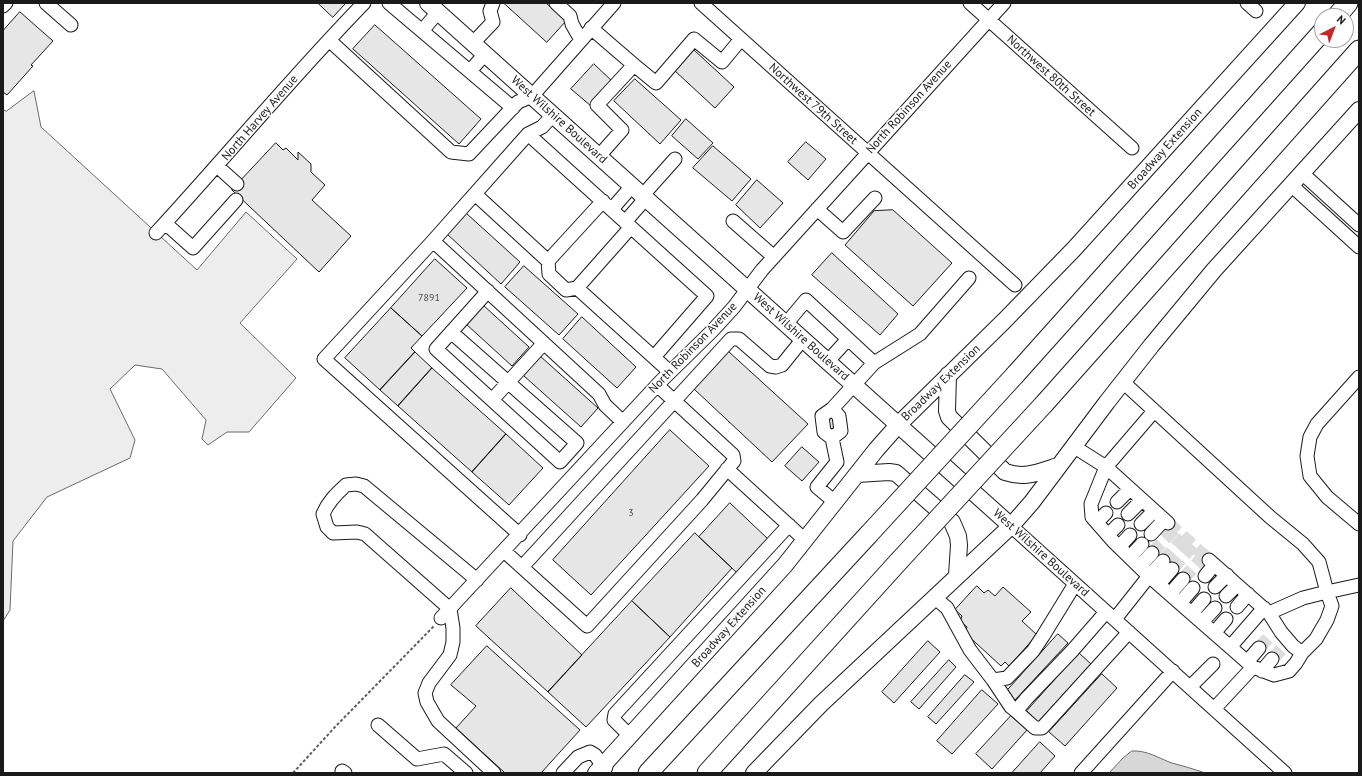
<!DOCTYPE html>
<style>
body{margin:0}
#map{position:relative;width:1362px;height:776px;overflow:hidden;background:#fff;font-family:"PT Sans",sans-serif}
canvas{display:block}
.frame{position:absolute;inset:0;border:4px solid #1a1a1a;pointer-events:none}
.north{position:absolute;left:1314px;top:8px;width:40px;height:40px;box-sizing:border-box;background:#fff;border:1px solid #a3a3a3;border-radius:50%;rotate:42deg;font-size:11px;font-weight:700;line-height:16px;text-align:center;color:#1a1a1a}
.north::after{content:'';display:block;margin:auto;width:14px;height:18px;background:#c62828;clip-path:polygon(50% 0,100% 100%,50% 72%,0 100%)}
</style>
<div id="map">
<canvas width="1362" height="776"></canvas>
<div class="frame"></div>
<div class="north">N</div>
</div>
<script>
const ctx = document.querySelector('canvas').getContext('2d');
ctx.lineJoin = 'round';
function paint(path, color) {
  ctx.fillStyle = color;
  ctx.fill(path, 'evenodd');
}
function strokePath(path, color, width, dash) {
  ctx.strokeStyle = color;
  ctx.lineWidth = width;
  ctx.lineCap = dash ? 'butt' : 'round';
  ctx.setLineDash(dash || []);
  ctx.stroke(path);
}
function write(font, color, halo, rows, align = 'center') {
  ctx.font = font + ' "PT Sans",sans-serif';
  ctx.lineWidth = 3;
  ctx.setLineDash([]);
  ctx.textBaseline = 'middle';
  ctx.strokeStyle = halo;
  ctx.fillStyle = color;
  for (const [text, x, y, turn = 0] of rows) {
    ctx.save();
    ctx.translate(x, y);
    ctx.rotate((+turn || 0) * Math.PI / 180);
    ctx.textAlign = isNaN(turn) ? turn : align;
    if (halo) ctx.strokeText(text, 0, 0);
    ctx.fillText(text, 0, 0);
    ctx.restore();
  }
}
const built = new Path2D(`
 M34,91l7,36 156,143 49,-58 51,47 -57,64 56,55 -47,54h-22l-19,13 -6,-6 4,-19 -44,-51 -27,-4 -25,24 25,51 -5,18 -83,39 -34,44 -3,69 -7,11v-511l3,1z`);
paint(built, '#ededed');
strokePath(built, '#6a6a6a', 1);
const water = new Path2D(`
 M1132,751c15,-1 26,7 40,12 11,3 22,6 33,10h-96l14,-15z`);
paint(water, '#d7d7d7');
strokePath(water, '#6a6a6a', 1);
const building = new Path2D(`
 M318,3h28l-13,14z
 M504,3h42l20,18 -19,21z
 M20,12l33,29 -22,24 2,1 -26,29 -4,-3v-61z
 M375,25l106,94 -22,25 -106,-95z
 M694,50l40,37 -19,21 -40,-37z
 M594,64l19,18 -22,24 -20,-17z
 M635,79l46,41 -21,24 -46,-43z
 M686,119l27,24 -15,16 -26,-23z
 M806,142l20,17 -18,21 -20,-18z
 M276,143l7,7 3,-2 12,12v-8l13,12v8l14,13 -13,15 39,36 -32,36 -87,-82z
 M713,146l38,33 -19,22 -39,-33z
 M757,180l26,23 -23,25 -24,-23z
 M893,210l59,53 -39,43 -68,-61 29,-34z
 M466,213l54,49 -19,22 -54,-50z
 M832,253l66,61 -18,21 -68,-60z
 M435,259l32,29 -45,48 -31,-28z
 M524,266l54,48 -19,21 -54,-48z
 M483,305l46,42 -17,19 -46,-42z
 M391,308l31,28 -11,12 4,4 -35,38 -35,-32z
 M582,317l54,50 -19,21 -54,-49z
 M728,351l80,73 -36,38 -78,-73z
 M415,352l17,16 -34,38 -18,-16z
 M540,356l58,52 -17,19 -57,-51z
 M432,368l74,66 -34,38 -74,-66z
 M837,416v12l-11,1 -1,-12z
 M670,430l39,36 -118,129 -38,-35z
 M506,434l37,34 -34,37 -37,-33z
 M802,447l17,15 -17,19 -17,-15z
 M730,503l38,36 -31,34 -38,-36z
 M695,533l37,35 -62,69 -38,-36z
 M977,586l7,7 4,-3 7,6 8,-9 28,25 -9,9 15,14 -28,31 -4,-4 -4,4 -36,-33 2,-6 -7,-6 2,-5 -7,-6z
 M511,588l71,67 -34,37 -72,-66z
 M632,601l38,36 -84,90 -38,-35z
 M1058,634l10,9 -53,57 -9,-8z
 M928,641l12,11 -46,51 -12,-11z
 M487,646l93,84 -39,43h-36l-49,-45 20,-22 -25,-21z
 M1079,653l12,11 -53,58 -11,-11z
 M949,660l7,7 -37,42 -8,-7z
 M1102,674l15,14 -52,58 -16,-14z
 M965,675l9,7 -38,42 -8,-7z
 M982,690l16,14 -46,50 -15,-13z
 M1011,716l16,14 -35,39 -16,-15z
 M1040,742l15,14 -15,17h-28z`);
paint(building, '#e6e6e6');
strokePath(building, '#1a1a1a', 1);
strokePath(new Path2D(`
 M1168,523l41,37
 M1152,553l22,-24
 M1163,561l21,-23
 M1172,569l21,-24
 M1183,579l21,-23
 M1259,648l11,-12
 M1272,659l11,-11`), '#ddd', 13, [13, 6]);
const minor = new Path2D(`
 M46,3l25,22
 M389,3l124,105
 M556,3l14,13 2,8 9,16
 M701,3l314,282
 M970,3l162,145
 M1247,3l9,8
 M3,6l3,-3
 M591,28l43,37 -37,40 25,25 -23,26
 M422,31l16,-19
 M329,40l122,112 18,2 49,-52 14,-6 82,-93
 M473,43l20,-21 -3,-11 3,-8
 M634,65l22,18 38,-44 28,23 19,-23
 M470,71l15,-17
 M528,134l179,162 -53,61
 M217,166l20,18
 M1302,173l57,52
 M1291,185l68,62
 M475,194l73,67 1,13 17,16 11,-2 93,84
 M643,195l32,-36
 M612,209l20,-23
 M817,209l26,23 32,-34
 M733,221l41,36
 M625,222l21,-24
 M165,223l28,25 43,-48
 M156,233c70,-76 136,-156 208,-230
 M433,241l166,153 6,11 18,17
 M548,261l55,-60
 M577,288l54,-61
 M786,324l20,-24 68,63
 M451,332l126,111 -17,19 -124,-113 52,-58
 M828,361l20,-22
 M1359,377l-42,47 -7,13 -3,19 3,20 17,21 32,27
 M1123,382l147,135 33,27 16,18 8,30 32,-7
 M492,400l52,-57
 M832,409l7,7 2,15 -9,7
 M1073,446l33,21 48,-56
 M727,469l78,71
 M835,502l-18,-15 20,-25 -5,-24 -8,-6 -2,-16 10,-7 42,-46 46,-29 49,-56
 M1117,502l13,-13
 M1128,514l14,-14
 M1097,522l9,-9
 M1141,524l13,-13
 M1011,526l274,247
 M1151,534l13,-14
 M520,535l-196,-176 109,-118 95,-107 14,-7 11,-12
 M1108,535l10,-10
 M1119,547l11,-12
 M504,551l83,75 115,-126 32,-39 -1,-6 -76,-70
 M1130,557l12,-13
 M1209,560l60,53 12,19 12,14 9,7 -6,10 -7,8 -15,4 -21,-8
 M1163,561l-14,15 -36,-35 -21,-24 -1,-13 15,-37 62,56
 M1140,566l12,-13
 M522,567l209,-228h8l31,27 6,1 6,-2 21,-26
 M1205,576l9,-11
 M477,580l-113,-94 -8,-2 -10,1c-10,9 -18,17 -23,29l4,13 6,6 24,-1 8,2 85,75 3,19v14l-3,13 -21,28 -4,10 2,9 11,19 56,52
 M1159,584l13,-15
 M1215,587l12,-12
 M1170,594l13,-15
 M1226,596l11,-11
 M934,597l13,11 23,42 23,30 14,-2 26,-27 10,-15 32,-52
 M1180,603l13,-15
 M1237,607l11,-13
 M1192,613l12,-14
 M1269,613l34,-15 24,-6 5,14 -5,14 -11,19 -14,14
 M441,618l219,-236 52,-51 22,-24 28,-37 242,-267
 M1115,619l34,-43 104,91 -39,42
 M1202,622l13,-14
 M1214,633l12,-14
 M1230,647l34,-39
 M1247,662l12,-14
 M1262,671l10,-12
 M993,680l18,27 5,4 11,-13 45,-47 34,-39
 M1190,687l23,-23
 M1016,711l19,17h7l87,-96
 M378,725l39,34 27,-5 22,19
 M630,736l-16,-16 1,-6 174,-189
 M342,771l3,2
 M563,773l15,-16 12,-5 5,3 8,11
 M1081,773l92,-102`);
const major = new Path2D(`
 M428,3l583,523
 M948,375l-1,36 2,6 56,55c20,7 34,0 53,-6
 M857,474l32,-2 7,1 56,49 6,14 1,9 -2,30
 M596,773l189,-208 91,-115 22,-25 106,-104 70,-72 223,-246
 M754,773l67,-69 190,-178 21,-24 75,-100 44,-56 63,-76 145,-160`);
const highway = new Path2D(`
 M1337,16l11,-13
 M1015,375l307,-343
 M1044,404l315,-354
 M600,773l3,-7
 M648,773l221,-239
 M707,773l192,-212`);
strokePath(minor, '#1a1a1a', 15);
strokePath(major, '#1a1a1a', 18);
strokePath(highway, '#1a1a1a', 21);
strokePath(new Path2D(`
 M293,773l42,-46 99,-101`), '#5f5f5f', 2, [3, 2]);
strokePath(minor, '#fff', 13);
strokePath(major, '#fff', 16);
strokePath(highway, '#fff', 19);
const highwayBridge = new Path2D(`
 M869,534l146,-159
 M899,561l145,-157`);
strokePath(highwayBridge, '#1a1a1a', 21, []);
strokePath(highwayBridge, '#fff', 19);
write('10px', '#4d4d4d', null, [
 ["7891",429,298],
 ["3",631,513]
]);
write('12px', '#1a1a1a', '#fff', [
 ["Northwest 80th Street",1051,76,42],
 ["Northwest 79th Street",813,104,42],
 ["North Robinson Avenue",909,107,-48],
 ["North Harvey Avenue",260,118,-49],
 ["West Wilshire Boulevard",559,120,42],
 ["Broadway Extension",1165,149,-48],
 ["West Wilshire Boulevard",801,337,42],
 ["North Robinson Avenue",693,348,-46],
 ["Broadway Extension",941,383,-44],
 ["West Wilshire Boulevard",1041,553,42],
 ["Broadway Extension",729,627,-48]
]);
</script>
